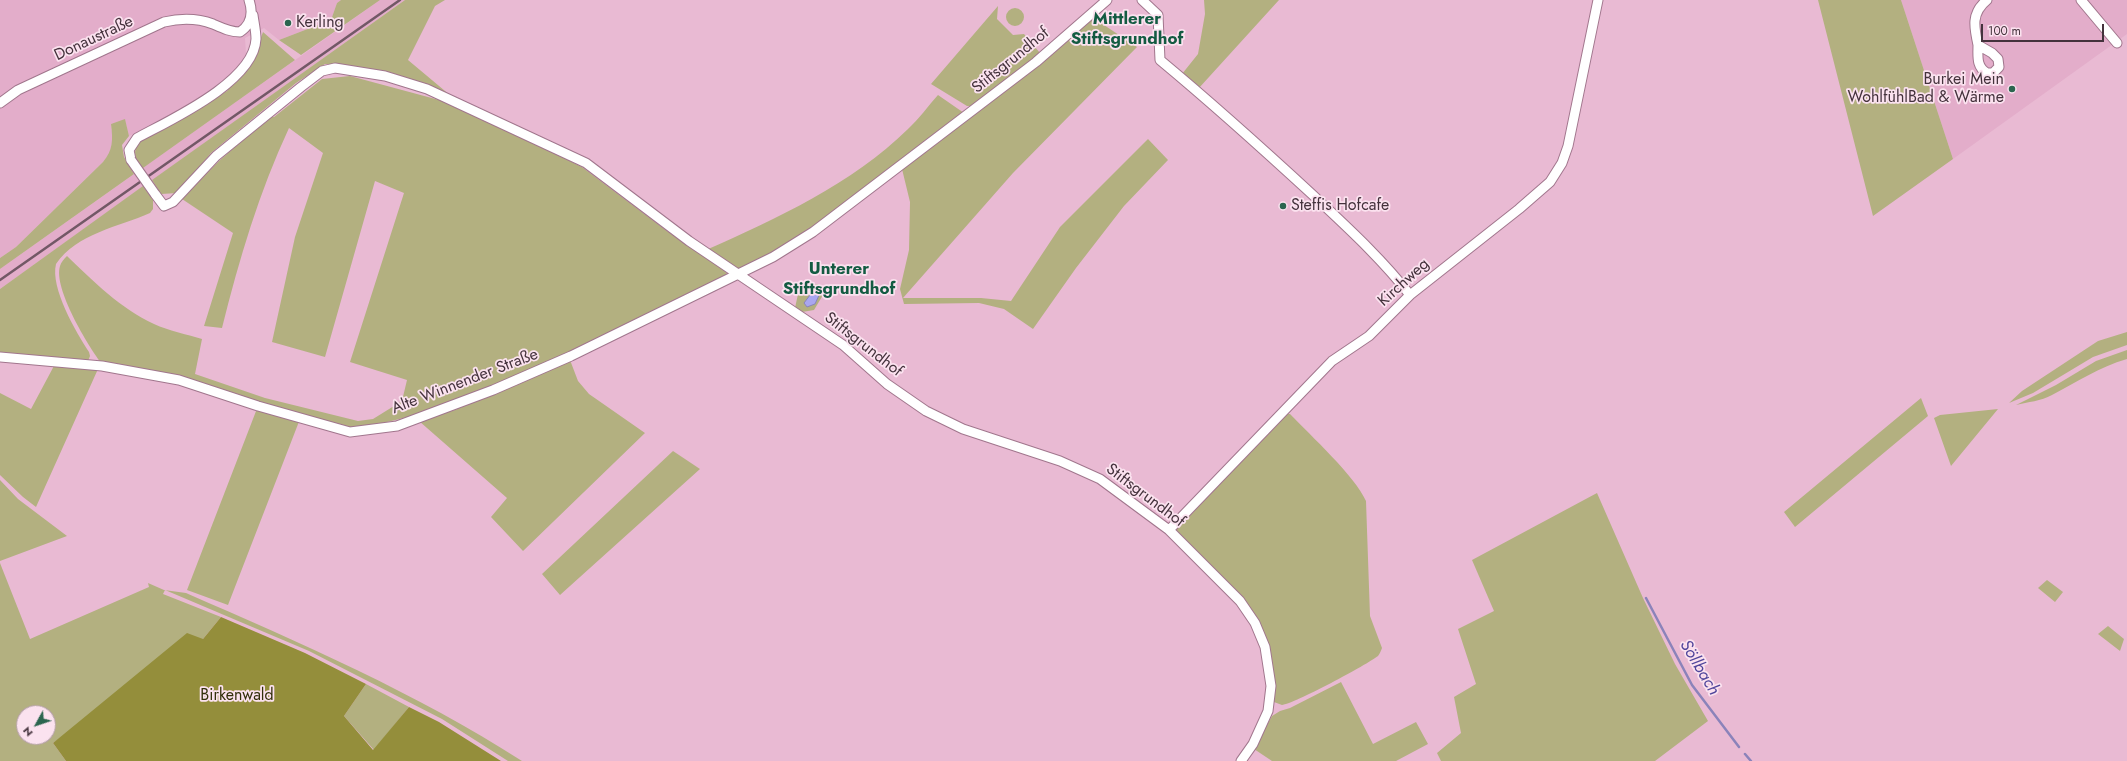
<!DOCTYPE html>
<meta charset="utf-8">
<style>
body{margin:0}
#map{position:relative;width:2127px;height:761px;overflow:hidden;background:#e9bad3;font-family:Jost,sans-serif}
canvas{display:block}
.north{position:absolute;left:16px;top:705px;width:40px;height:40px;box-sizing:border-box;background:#fbe2ef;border:1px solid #b29ca7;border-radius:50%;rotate:230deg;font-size:11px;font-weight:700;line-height:16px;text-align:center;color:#44323c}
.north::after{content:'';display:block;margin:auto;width:14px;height:18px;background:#2b654f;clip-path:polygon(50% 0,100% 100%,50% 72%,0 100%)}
.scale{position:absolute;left:1981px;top:24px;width:123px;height:18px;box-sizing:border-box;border:2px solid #44323c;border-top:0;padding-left:5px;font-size:12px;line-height:14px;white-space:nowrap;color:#44323c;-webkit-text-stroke:3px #fbe2ef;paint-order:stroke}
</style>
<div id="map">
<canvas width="2127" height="761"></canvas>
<div class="north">N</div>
<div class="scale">100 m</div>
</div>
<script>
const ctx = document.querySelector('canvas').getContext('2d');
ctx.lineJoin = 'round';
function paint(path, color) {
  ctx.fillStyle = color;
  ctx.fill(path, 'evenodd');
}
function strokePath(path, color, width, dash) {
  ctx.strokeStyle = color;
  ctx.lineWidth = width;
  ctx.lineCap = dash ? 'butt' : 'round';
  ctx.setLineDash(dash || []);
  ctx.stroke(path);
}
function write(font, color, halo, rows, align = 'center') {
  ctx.font = font + ' Jost,sans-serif';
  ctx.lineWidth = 3.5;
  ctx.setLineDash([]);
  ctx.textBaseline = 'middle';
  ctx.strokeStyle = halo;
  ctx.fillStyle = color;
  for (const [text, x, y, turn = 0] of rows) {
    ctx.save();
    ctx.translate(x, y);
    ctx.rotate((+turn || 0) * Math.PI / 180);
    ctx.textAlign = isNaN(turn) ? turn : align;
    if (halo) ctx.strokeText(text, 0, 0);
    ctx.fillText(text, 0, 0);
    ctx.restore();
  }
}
paint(new Path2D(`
 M0,0h341l-4,3 -6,17 -52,20 -15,-12 -19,10 1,16 -9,14 -18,20 -42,25 -48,23 -4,-16 -14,4 2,15 -3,15 -7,8 -87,85 -16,11z
 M380,0h25l-405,289v-20z
 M1901,0h226v34l-174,125z`), '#e3adca');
paint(new Path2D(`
 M341,0h39l-79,55 -22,-15 52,-20 6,-17z
 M405,0h40l-10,6 -27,54 43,36 -57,-19 -54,-13h-15l-29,19 -85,70 -33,40 -17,1 -9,-14z
 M1204,0h75l-80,88 -17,-14 16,-20 7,-40z
 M1818,0h83l52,159 -80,57z
 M998,6l-1,13 16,16 11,-1 16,19 -66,53h-7l-36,-22z
 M1006 17a9 9 0 1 1 18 0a9 9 0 1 1-18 0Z
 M1092,17l45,30 -124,126 -110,125h78l30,3 49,-74 88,-88 20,21 -44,46 -48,62 -43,61 -29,-20 -25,-6 -75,1 -4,-15 9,-39 1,-48 -8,-33 72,-54z
 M263,32l32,28 -152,108c-9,-10 -11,-16 -3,-27l87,-50 28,-37z
 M350,76l104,28 128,63 85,64 57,38 3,5 -1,3c-47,23 -95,45 -142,68 -75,36 -152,72 -234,84l-248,-65c-14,-18 -49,-76 -42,-98 1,-4 4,-7 7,-10 26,25 54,53 87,68 15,7 32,10 48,15l-7,35 70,24 93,23 15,-2 29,-18 5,-21 -57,-18 54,-169 -29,-12 -50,176 -53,-15 23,-105 28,-84 -34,-25c-30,64 -50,132 -67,200l-18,-2 29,-93 -51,-34 37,-38 51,-45 4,1 48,-38z
 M938,95l26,18c-72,55 -141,118 -223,156h-5l-30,-19c70,-31 146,-66 202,-121 11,-10 20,-23 30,-34z
 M125,119l4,17 -7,9 2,12 10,17 -134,95v-11l16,-11 87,-85c10,-12 10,-22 8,-38z
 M143,186l10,14v9l-3,4c-31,14 -73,20 -94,51 -6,24 20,68 33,88l1,4 -2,5 -88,-9v-63z
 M818,284l4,4 1,7 -9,15 -12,2 -7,-4 3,-14 11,-9z
 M2127,332v13l-34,12 -60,36 -24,10 13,-12 76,-50z
 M2127,350v9c-28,8 -50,23 -75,36 -11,6 -24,7 -36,10l40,-20 40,-24z
 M570,360l8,21 11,13 56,39 -122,118 -32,-34 16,-19 -88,-77 36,-11z
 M55,364l43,5 -62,138 -13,-10 -23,-22v-82l31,16z
 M1921,398l7,18 -133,111 -11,-15z
 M258,406l42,13 -72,186 -41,-15z
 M1998,409l-47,57 -17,-48 6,-3z
 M1287,414h3c21,22 65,62 76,87l4,115 12,32c-1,3 -2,5 -4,8 -10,8 -84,48 -96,49l-8,-3 -18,-82 -79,-86v-5z
 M673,451l27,18 -140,126 -18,-21z
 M0,480l18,19 49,37 -67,25z
 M1597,493l46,105 32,66 33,57 -53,40h-214l-4,-8 24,-20 -7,-36 22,-13 -18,-55 36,-18 -22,-51z
 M0,563l30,76 119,-52 -1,-4 16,7 22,3c115,50 230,100 336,168h-14l-66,-42 -133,-68 -144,-61 -2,4 58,23 -18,22 -150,104 13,18h-66zM24,713h24v24h-24z
 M2047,580l16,12 -8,10 -17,-14z
 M2108,626l16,13 -4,12 -22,-17z
 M1341,682l32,62 43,-22 12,22 -32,17h-124l-18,-12 18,-33 8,-5 10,-3z
 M366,684l43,23 -35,43 -30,-34z`), '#b3b080');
paint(new Path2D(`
 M221,617l84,36 61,31 -22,32 29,34 36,-43 30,15 62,39h-435l-13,-18 134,-110 16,6z`), '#948e3b');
const water = new Path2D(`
 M816,286l5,5 -6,13 -8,3 -3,-4 9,-12 -4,-4z`);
paint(water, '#a9a6f0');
strokePath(water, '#8b83ba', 1);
strokePath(new Path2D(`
 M1646,598l46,87 47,62
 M1745,754l6,7`), '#8b83ba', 2.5);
const street = new Path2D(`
 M1142,0l16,15 2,45c53,44 104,90 155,137 33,31 67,62 95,98
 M2081,0l36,43
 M1978,45l14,8 6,6 1,8 -6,6h-6c-11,-6 -9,-17 -9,-28z
 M1978,45c-4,-18 -7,-32 9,-45
 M0,103l18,-13 146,-68c17,-4 33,-4 49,2 9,4 17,8 27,8 12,-8 13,-20 9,-32
 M131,160l-2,-10 8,-12c33,-18 117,-56 119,-99 0,-8 -2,-16 -3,-24
 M155,194l9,12 9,-4 43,-46 85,-69 21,-16 13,-3 50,8 42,13 159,74 103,78 154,104 44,39 39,27 37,18 97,32 40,18 69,51 71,71 15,22 10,24 6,39 -3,25 -15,33 -12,17
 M0,357l102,9 77,14 79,26 92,26 47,-6 96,-36 78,-34 202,-99 40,-25 223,-170 71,-62
 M1169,530l163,-169 37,-25 41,-41 109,-86 31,-27 12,-19 6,-17 30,-146`);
strokePath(street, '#a1768d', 11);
strokePath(street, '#fff', 9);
strokePath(new Path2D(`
 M0,280l400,-280`), '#725866', 2.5);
const streetBridge = new Path2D(`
 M131,160l24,34`);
strokePath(streetBridge, '#a1768d', 11, []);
strokePath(streetBridge, '#fff', 9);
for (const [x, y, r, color] of [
 [288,23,4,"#2b654f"],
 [2012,89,4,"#2b654f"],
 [1283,206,4,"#2b654f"]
]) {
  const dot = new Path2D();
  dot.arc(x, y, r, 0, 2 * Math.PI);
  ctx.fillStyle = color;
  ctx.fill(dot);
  strokePath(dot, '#fbe2ef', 1.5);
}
write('16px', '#44323c', '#fbe2ef', [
 ["Kerling",296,23],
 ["Burkei Mein",2004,80,"right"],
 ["WohlfühlBad & Wärme",2004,98,"right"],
 ["Steffis Hofcafe",1291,206]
], 'left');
write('16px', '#44323c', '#fbe2ef', [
 ["Donaustraße",94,39,-25],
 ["Stiftsgrundhof",1011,61,-39],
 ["Kirchweg",1404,283,-42],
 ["Stiftsgrundhof",863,345,38],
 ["Alte Winnender Straße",465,382,-21],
 ["Stiftsgrundhof",1145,496,37]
]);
write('16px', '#322f0a', '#fbe2ef', [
 ["Birkenwald",237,696]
]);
write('bold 17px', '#135b42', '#fbe2ef', [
 ["Mittlerer",1127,20],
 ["Stiftsgrundhof",1127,40],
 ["Unterer",839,270],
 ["Stiftsgrundhof",839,290]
]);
write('italic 17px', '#50459b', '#fbe2ef', [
 ["Söllbach",1699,668,59]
]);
</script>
